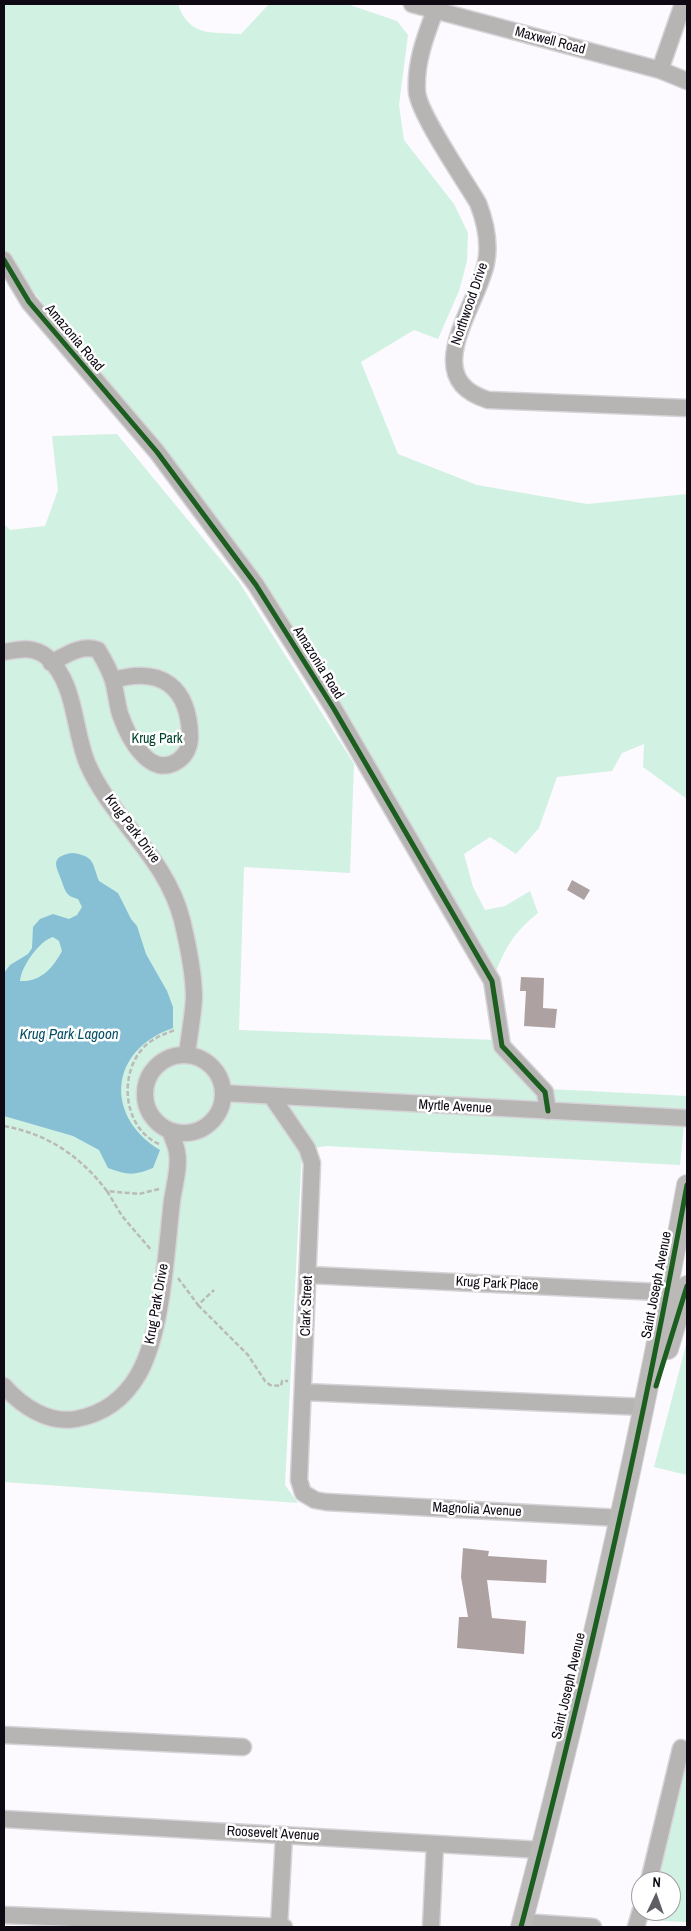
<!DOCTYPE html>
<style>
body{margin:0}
#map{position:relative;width:691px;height:1931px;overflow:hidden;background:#fcfafe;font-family:"Archivo Narrow",sans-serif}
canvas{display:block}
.frame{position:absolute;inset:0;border:5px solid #0e0913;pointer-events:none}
.north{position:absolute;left:631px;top:1871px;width:50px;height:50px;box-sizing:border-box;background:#fff;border:1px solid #9f9da1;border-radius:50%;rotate:3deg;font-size:14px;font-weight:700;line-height:20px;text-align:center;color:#0e0913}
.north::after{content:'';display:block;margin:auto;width:18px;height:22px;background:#615d65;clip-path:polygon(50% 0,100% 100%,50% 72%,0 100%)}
</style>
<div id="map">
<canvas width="691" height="1931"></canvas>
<div class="frame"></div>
<div class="north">N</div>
</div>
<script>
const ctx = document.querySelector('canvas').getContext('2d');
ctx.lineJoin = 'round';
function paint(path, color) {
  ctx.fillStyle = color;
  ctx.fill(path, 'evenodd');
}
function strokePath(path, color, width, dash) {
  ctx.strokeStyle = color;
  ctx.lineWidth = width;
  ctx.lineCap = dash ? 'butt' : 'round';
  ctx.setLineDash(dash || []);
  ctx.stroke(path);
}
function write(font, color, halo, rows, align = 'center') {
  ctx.font = font + ' "Archivo Narrow",sans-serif';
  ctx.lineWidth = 5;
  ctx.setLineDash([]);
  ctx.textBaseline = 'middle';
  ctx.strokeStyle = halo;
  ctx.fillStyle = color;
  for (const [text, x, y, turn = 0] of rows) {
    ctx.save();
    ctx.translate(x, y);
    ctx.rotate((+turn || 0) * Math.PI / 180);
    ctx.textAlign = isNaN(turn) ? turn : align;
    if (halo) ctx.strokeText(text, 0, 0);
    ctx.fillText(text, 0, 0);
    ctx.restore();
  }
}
paint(new Path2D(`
 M4,4h174c11,33 33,28 63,30l28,-30h78l50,17 11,14 -9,70 5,35 50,64 14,29 -1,28 -8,30 -21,48 -24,-9 -53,32 37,92 79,31 110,19 100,-10v305l-44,-32 1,-23 -22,9 -10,18 -55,6 -18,51 -23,26 -26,-17 -26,17 9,33 12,23 20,-4 25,-15 8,22c-25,20 -32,34 -44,63l-239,-398 -251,-325z
 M117,434l122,148 115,182 -4,109 -106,-6 -5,163 257,10c9,27 26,42 53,49l138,7 -7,69 -354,-19 -24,4 -17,335 13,18 -294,-21v-958l6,6 35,-4 13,-36 -6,-54z
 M687,1341v134l-33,-8z
 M687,1744v178l-45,-2 2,-9h27v-30h-19z`), '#d1f1e2');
paint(new Path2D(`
 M72,853c23,3 20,10 27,28l19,12 13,26 6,7 9,28 21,37 6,16v21c-64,22 -69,88 -13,122l-7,18c-20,8 -25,7 -45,0l-9,-18 -26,-14 -69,-20v-143l6,-8 18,-11 4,-6 1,-21 7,-8 13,-5 16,5 8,-4 5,-8 -4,-8c-11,-3 -12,-6 -16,-17 -5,-15 -14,-25 10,-29zM53,937l6,4 3,10c-9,17 -21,31 -42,30 1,-14 19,-40 33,-44z`), '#87c0d5');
paint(new Path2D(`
 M572,880l18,10 -6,10 -17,-10z
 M521,977l23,1 -1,30 14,1 -2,19 -31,-2 2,-35h-6z
 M463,1548l26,3 -1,5 59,4 -1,23 -59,-3 5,38 34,3 -2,33 -67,-6 2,-31h9l-7,-40z`), '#aea1a2');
const minor = new Path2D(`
 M412,4l248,66 27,11
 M435,11c-10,26 -20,53 -18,81 2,22 48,89 61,111 7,18 12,40 8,60 -8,43 -69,115 2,137l199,8
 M660,70l23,-66
 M4,260l25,42 128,150 99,133 78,124 158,272 10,65 43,46 3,19
 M4,652c15,-3 30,-6 43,5 30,27 26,74 41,108 25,56 78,92 94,155 6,25 12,53 12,78 -1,19 -5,38 -7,57
 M51,663c15,-8 30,-19 47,-13 6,10 12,20 15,31 3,11 4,23 7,33 8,23 30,67 59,46 7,-5 11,-14 11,-23 -1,-50 -28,-71 -77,-57
 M145 1094a39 39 0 1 1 78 0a39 39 0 1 1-78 0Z
 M223,1093l464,25
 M272,1097l35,51 5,15 -13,317 4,13 12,7 11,2 294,16
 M309,1275l370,18
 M4,1386c17,20 45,38 72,33 28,-5 48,-20 62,-44 25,-43 28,-124 34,-174 2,-15 8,-34 5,-49 -1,-7 -5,-15 -7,-21
 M304,1392l340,15
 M4,1735l239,12
 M4,1819l537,31
 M649,1881l32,-133
 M4,1915l280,12
 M523,1922l70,5
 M279,1927l5,-92
 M431,1927l4,-83
 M636,1927l5,-17`);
const major = new Path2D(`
 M668,1349l19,-63
 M521,1927c64,-245 121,-493 166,-742`);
strokePath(minor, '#d6d4d8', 19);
strokePath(major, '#d6d4d8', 22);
strokePath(new Path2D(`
 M4,1126c44,8 76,30 103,65l32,3 20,-5
 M159,1144c-36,-16 -41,-70 -15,-97 9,-9 20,-13 31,-17
 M107,1191l15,25 30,35
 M178,1278l20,27 16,-15
 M198,1305l50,50 17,26 5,4 11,1 1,-5h6`), '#bbbaba', 2.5, [5, 2.5]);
strokePath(minor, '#b6b5b3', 16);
strokePath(major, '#bbb9b7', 20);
strokePath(new Path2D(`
 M4,260l25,42 128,150 99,133 78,124 158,272 10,65 43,46 3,19
 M656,1386l31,-100
 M521,1927c64,-245 121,-493 166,-742`), '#1b5e20', 5);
write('14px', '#0e0913', '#fff', [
 ["Maxwell Road",550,41,15],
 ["Northwood Drive",470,304,-71],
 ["Amazonia Road",74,338,50],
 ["Amazonia Road",318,663,58],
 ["Krug Park Drive",132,829,53],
 ["Myrtle Avenue",455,1107,3],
 ["Krug Park Place",497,1284,3],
 ["Saint Joseph Avenue",657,1285,-79],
 ["Krug Park Drive",157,1304,-80],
 ["Clark Street",307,1306,-88],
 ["Magnolia Avenue",477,1510,3],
 ["Saint Joseph Avenue",569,1686,-77],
 ["Roosevelt Avenue",273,1834,3]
]);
write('14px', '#02432c', '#fff', [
 ["Krug Park",157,739]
]);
write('italic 15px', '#044f63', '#fff', [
 ["Krug Park Lagoon",69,1035]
]);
</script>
